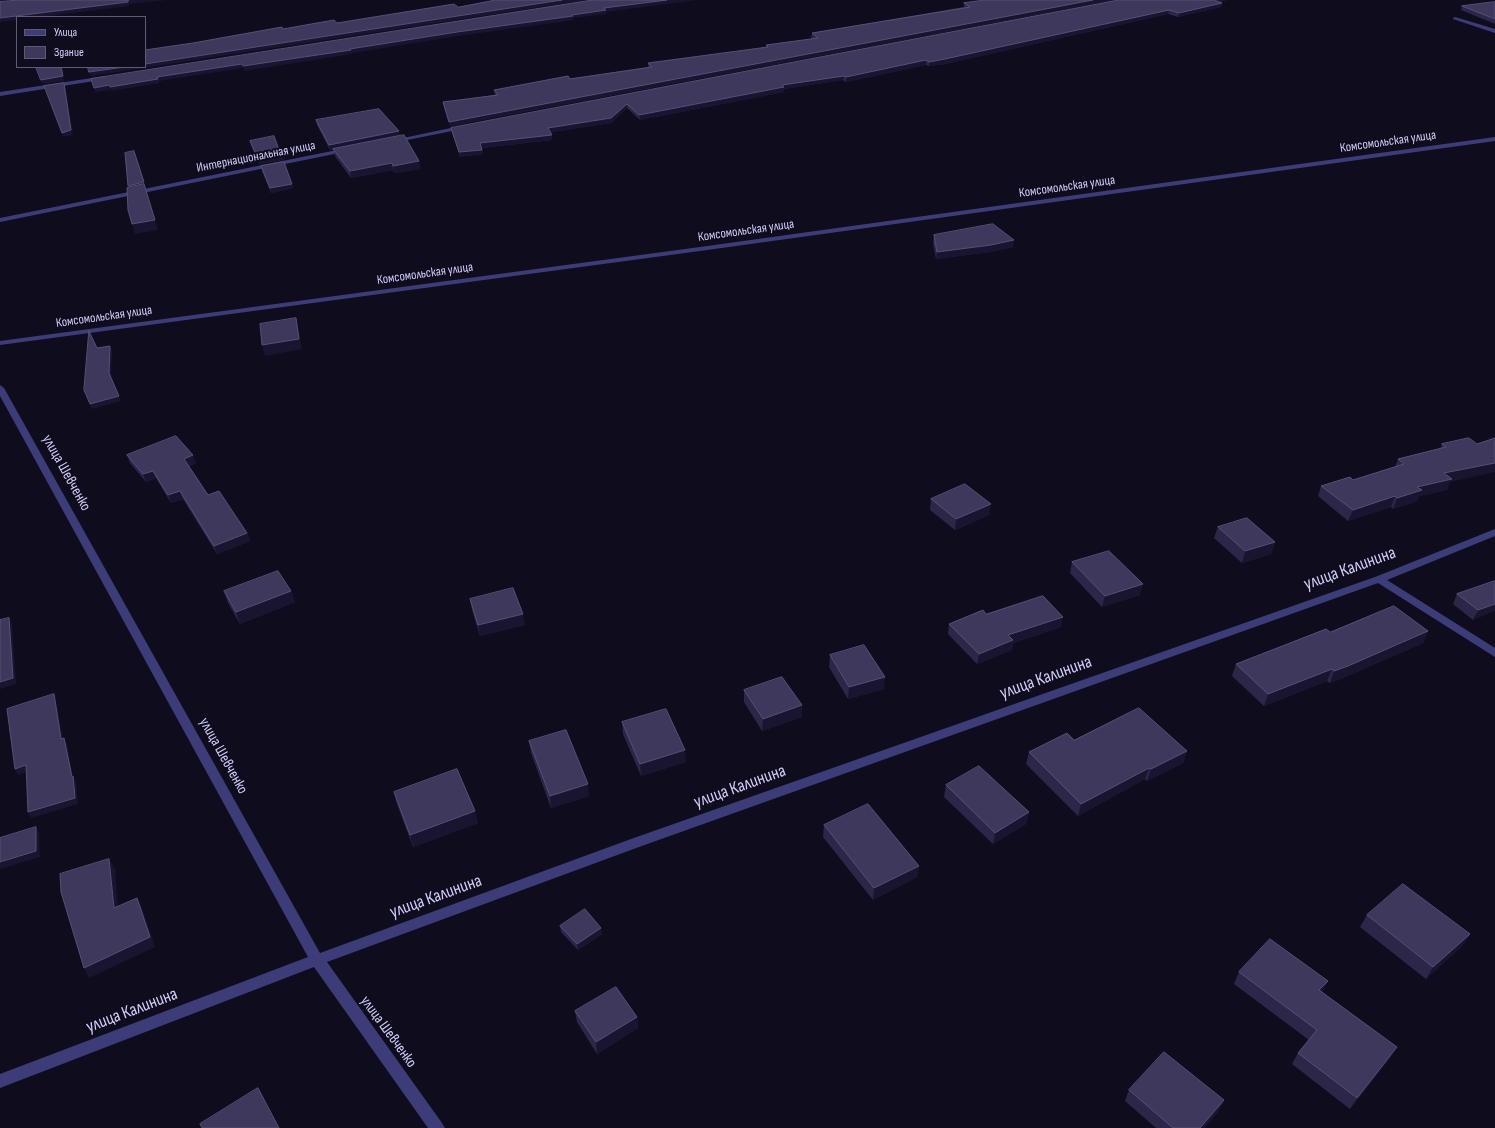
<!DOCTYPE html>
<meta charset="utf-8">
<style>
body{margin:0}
#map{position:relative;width:1495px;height:1128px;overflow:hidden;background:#0f0d1d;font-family:"Sofia Sans Condensed",sans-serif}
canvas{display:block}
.legend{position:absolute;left:16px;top:16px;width:130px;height:52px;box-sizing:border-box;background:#0f0d1d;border:1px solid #5c5a76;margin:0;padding:5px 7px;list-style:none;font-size:12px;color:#d0cdfb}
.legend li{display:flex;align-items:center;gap:8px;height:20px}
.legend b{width:20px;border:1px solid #5c5a76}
</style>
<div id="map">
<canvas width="1495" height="1128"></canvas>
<ul class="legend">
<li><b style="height:5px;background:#3c3d78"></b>Улица</li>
<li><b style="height:11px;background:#3e395c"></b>Здание</li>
</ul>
</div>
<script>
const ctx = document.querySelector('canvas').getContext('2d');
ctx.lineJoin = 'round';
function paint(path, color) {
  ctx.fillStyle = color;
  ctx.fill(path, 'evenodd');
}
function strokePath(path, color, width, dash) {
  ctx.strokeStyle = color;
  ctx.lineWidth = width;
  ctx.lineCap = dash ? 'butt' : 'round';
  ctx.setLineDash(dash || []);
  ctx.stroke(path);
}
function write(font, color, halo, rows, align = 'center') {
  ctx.font = font + ' "Sofia Sans Condensed",sans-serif';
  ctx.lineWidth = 4;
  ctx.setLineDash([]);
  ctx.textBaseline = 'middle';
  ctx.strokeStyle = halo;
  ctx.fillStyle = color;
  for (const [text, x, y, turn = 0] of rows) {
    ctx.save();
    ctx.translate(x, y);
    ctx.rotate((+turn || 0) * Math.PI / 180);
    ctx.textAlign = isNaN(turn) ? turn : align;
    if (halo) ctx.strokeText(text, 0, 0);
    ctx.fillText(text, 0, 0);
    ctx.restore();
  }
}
paint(new Path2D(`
 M1455,17l40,12v4l-42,-14v-1z
 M105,76l3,2 -1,1 -107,17v-4z
 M465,125l2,1v2l-75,15 -3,-2z
 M1495,137v4l-795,110 -700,94v-4l700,-94z
 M347,148l2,1v2l-349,71v-4z
 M0,385l4,3 316,565 311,-114 744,-262 120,-48v7l-108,44 108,68v9l-117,-74 -739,264 -312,115 115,161 3,5h-17l-114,-161 -314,121v-14l308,-117 -308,-561z`), '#3c3d78');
paint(new Path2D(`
 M1113,0l-663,126 -6,-19 -1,-5 52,-7 -1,-5 154,-23v-4l118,-15v-3l47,-6 -2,-1 1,-5 152,-26v-4z
 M1119,0h108l-9,2 4,1 -1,4 -43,10 -10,-3 -223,50 -16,2 -3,-1 -80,17 -3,-2 -59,9v3l-144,28 -13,-12 -16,15 -61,9 2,8 -70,8 1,6 -23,3 -8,-24 -1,-5z
 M1495,2v22l-34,-14 1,-4z
 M316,120l84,16 19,25 1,8 -26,4 -1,-3 -42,8 -16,-22 -1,-7 -4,1 -13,-25z
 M250,141l31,14 1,5 -23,4 -7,-19z
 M261,166l31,18 1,4 -22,5 -9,-22z
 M934,235l79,12 -23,5 -54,7 -3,-16z
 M1442,444h35l-27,38 -3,8 -28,6 -2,5 -24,8 -2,-2 -43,14 -30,-25 3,-10 32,-6 42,-13 3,-8 42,-10z
 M127,455l69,8 -7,3 19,29 39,38 3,8 -33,13 -34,-55 -12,4 -15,-25 -10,4 -16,-19z
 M931,499l58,16 -34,15 -25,-20z
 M1218,527l57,15 -4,12 -29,9 -28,-25z
 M1072,562l68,33 -38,12 -32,-34z
 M1495,581l-22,39 -20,-16 4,-10z
 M224,591h67l4,11 -55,22 -12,-21z
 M470,599l55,26 -45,11 -8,-26z
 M949,624l112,3 -48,16 -1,7 -35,14 -29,-30z
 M1428,631l-5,12 -80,35 -13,5 -3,-2 -63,25 -32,-30 4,-12 94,-32z
 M830,655l54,34 -36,10 -19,-32z
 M744,690l58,27 -40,14 -18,-29z
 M622,722l64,40 -45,14 -18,-42z
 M1074,740l113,11 -4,12 -36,18 -2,-2 -67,37 -52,-52 3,-12z
 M529,741l60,55 -38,12 -20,-55z
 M946,785l83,27 -3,12 -33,20 -49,-47z
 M394,792l84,31 -65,24 -16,-43z
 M824,825l95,41 -2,11 -44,23 -50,-63z
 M1367,915l103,19 -8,12 -36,33 -66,-52z
 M560,926l42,8 -24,16 -17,-18z
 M1239,972l89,9 -6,11 68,66 -40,51 -58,-45 6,-11 11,-13 -75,-56z
 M575,1011l62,6 1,11 -41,26 -20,-32z
 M1129,1090l95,10 -6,12 -14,16h-48l-31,-27z`), '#2c2749');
paint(new Path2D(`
 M0,0h11l-11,1z
 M128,0h39l-38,4v2l-90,11h-22v3l-17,2v-4z
 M562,0h25l-496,76 -2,-4 35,-5h21v-3z
 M667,0h30l-91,12 1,2 -34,4 1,2 -116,16 -106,17v1l-108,17 -1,-5 214,-34 115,-17 32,-7z
 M1093,0h20l-663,126 -1,-4z
 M1211,0h16l-17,3z
 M1222,3l-1,4 -43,10 1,-4z
 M1169,10l-1,4 -223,50 -16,2v-4z
 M926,60v5l-80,17v-5z
 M242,64l1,4 -84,13v2l-48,8 -1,-4 47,-10z
 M61,67h1l2,14 -21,3 -2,-4z
 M844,76l-1,4 -59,9v3l-144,28 -1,-5 143,-30z
 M64,83l1,4 8,48 -10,2 -1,-4z
 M109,85l1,5 -15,2 -1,-4z
 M627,104v4l-16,15 -63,10v-5z
 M399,131l1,5 -70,14 -1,-5z
 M552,135v5l-71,8 -1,-5z
 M482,150l1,4 -23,3 -1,-5z
 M134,151l24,79 -23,4 -3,-10 -3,-34 -1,-4z
 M281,155l1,5 -23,4 -1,-4z
 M419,161l1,8 -26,4 -1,-7z
 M392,163l1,7 -42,8 -1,-7z
 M292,184l1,4 -22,5 -1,-5z
 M1014,240l-1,7 -23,5 -54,7 1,-7z
 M296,318l2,11 4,20 -37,7 -3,-11z
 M110,346l2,5 -1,28 -2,-6z
 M119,396l2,5 -29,8 -2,-5z
 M193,455l3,8 -9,3 -3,-7z
 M1495,463v9l-45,10 -3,8 -28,6 -2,5 -24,8 4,-11 47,-25z
 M153,471l3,7 -10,4 -3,-8z
 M180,491l3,8 -12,4 -3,-8z
 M1395,496l-4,11 -43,14 5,-11z
 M991,504l-2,11 -34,15 1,-11z
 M247,533l3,8 -33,13 -3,-8z
 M1275,542l-4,12 -29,9 3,-12z
 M1143,584l-3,11 -38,12 3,-11z
 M291,591l4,11 -55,22 -4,-12z
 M1495,604v7l-22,9 5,-10z
 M523,614l2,11 -45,11 -2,-11z
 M1063,617l-2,10 -48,16 -1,7 -35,14 2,-10 29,-19z
 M9,618l3,6 4,60 -16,5v-7z
 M1428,631l-5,12 -80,35 -13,5 4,-12z
 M1332,669l-5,12 -63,25 4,-12z
 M885,677l-1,12 -36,10 1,-12z
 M54,694l2,6 8,45 -3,-6z
 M802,705v12l-40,14 1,-12z
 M64,738l3,6 6,33 3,5 2,22 -47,14 -3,-6 44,-35z
 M685,750l1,12 -45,14 -1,-12z
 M1187,751l-4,12 -36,18 4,-12z
 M26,765l3,6 -11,4 -3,-6z
 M1149,768l-4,11 -67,37 3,-12z
 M588,784l1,12 -38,12 -1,-12z
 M475,811l3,12 -65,24 -3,-12z
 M1029,812l-3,12 -33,20 2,-11z
 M36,827l3,6 1,24 -40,12v-7z
 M109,859l6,10 4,50 -5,-11z
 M919,866l-2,11 -44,23 1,-12z
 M137,898l5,10 13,39 -66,31 -5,-10z
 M601,928l1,6 -24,16 -1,-6z
 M1470,934l-8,12 -36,33 7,-12z
 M1328,981l-6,11 -3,-2z
 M637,1017l1,11 -41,26 -1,-12z
 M1397,1047l-7,11 -40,51 7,-11z
 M1224,1100l-6,12 -14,16h-4z`), '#191530');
const building = new Path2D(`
 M19,0h110h-1v2l-128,16v-16z
 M496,0h66l-417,64v-14l48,-7 89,-16 1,2 51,-9 3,3 117,-19 4,3z
 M593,0h74l-63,8 2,2 -34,5 1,1 -116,16 -107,17 1,1 -108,16 -1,-2 -85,13 1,2 -48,8 -1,-2 -15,3 -3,-9z
 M985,0h108l-644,122 -6,-20 55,-7 -4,-5 74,-14 2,3 82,-12 -4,-4 120,-16 -2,-2 52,-7 -6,-5 158,-26 -6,-4z
 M1119,0h95l8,3 -43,10 -10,-3 -224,49 -16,3 -3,-2 -80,17 -2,-1 -62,9 2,2 -145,28 -12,-11 -16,14 -63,10 4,7 -72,8 2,7 -23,2 -8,-24z
 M1495,2v17l-33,-13z
 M36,67h25l2,9 -22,4z
 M88,67h36l-35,5z
 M64,83l7,47 -9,3 -18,-47z
 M379,109l20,22 -70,14 -13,-25z
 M404,135l15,26 -26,5 -1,-3 -42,8 -17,-22z
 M274,136l7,19 -23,5 -8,-19z
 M134,151l10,31 -16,4 -3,-33z
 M284,162l8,22 -22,4 -9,-22z
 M144,184l11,36 -23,4 -4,-14 -1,-22z
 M993,224l21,16 -23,5 -54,7 -3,-17z
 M296,318l3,21 -37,6 -2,-21z
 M89,331l8,17 13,-2 -1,27 10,23 -29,8 -6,-14z
 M176,436l17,19 -9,4 24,36 11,-4 28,42 -33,13 -34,-55 -12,4 -15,-24 -10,3 -16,-19z
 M1469,438l8,6 18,-6v25l-51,10 8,6 -35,8 5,3 -25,8 -2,-2 -42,14 -32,-24 29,-9 3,3 51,-16 -6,-5 48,-12 -4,-3z
 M965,484l26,20 -35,15 -25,-20z
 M1247,518l28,24 -30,9 -27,-24z
 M1109,551l34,33 -38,12 -33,-34z
 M278,571l13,20 -55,21 -12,-21z
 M1495,581v23l-17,6 -21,-16z
 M513,588l10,26 -45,11 -8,-26z
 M1043,596l20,21 -55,18 5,5 -34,14 -30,-30 34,-14 3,4z
 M1394,606l34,25 -80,35 -14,5 -2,-2 -64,25 -32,-30 90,-35 4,3z
 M9,618l4,60 -13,4v-62z
 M864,645l21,32 -36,10 -19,-32z
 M782,677l20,28 -39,14 -19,-29z
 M54,694l7,45 3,-1 8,39 1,-1 2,22 -47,14 -2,-47 -11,4 -8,-60z
 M1139,708l48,43 -36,18 -2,-1 -68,36 -52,-52 38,-19 7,7z
 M666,709l19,41 -45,14 -18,-42z
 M566,730l22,54 -38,12 -21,-55z
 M979,766l50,46 -34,21 -49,-48z
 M457,769l18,42 -65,24 -16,-43z
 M868,804l51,62 -45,22 -50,-63z
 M36,827v24l-36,11v-24z
 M109,859l5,49 23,-10 13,39 -66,31 -23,-76 -1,-18z
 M1403,884l67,50 -37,33 -66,-52z
 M585,909l16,19 -24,16 -17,-18z
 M1270,939l58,42 -9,9 78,57 -40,51 -59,-45 19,-23 -78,-58z
 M616,987l21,30 -41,25 -21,-31z
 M1164,1052l60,48 -24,28h-27l-44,-38z
 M258,1088l21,40h-77l-2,-4z`);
paint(building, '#3e395c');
strokePath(building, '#555075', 1);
write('13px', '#d0cdfb', '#0f0d1d', [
 ["Комсомольская улица",1388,142,-8],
 ["Интернациональная улица",256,157,-11],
 ["Комсомольская улица",1067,187,-8],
 ["Комсомольская улица",746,231,-8],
 ["Комсомольская улица",425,274,-8],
 ["Комсомольская улица",104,317,-8]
]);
write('15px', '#d0cdfb', '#0f0d1d', [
 ["улица Шевченко",66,473,61],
 ["улица Шевченко",223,756,61],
 ["улица Шевченко",388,1032,54]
]);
write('18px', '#d0cdfb', '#0f0d1d', [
 ["улица Калинина",1350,569,-20],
 ["улица Калинина",1046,678,-20],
 ["улица Калинина",740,787,-20],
 ["улица Калинина",436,897,-20],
 ["улица Калинина",132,1011,-21]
]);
</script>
